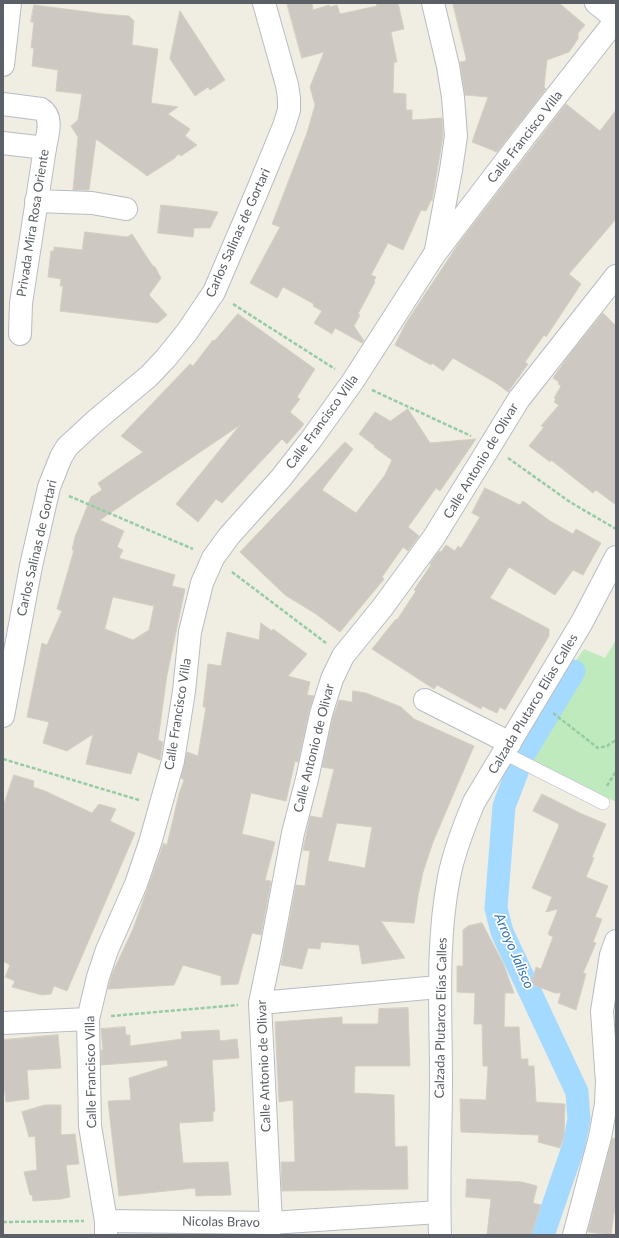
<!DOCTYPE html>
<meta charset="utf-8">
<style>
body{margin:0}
#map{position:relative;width:619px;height:1238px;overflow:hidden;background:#f0ede3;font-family:Lato,sans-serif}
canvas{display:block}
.frame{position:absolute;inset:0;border:4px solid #5b6066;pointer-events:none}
</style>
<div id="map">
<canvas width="619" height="1238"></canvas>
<div class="frame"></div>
</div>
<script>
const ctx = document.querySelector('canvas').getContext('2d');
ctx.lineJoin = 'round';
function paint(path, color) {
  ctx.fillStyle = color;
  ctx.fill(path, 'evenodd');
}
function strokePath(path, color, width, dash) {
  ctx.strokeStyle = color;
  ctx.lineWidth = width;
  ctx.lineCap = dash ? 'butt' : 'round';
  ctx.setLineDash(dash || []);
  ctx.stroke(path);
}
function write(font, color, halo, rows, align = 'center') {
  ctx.font = font + ' Lato,sans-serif';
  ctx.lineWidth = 3.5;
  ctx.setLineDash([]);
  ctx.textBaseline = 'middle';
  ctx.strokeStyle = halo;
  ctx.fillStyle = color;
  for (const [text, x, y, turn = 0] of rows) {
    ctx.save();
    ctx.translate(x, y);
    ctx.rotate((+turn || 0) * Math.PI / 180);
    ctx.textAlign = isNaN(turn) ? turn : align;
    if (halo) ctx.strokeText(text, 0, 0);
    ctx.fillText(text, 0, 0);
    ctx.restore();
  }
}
paint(new Path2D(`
 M616,640v162l-90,-45 54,-83 -8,-8 12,-17 21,9z`), '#beeabd');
strokePath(new Path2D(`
 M543,1235l30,-87 6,-28 -2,-28 -75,-160 -6,-24 8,-102 20,-52 50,-83`), '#a4daff', 23);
const building = new Path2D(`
 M287,3h25l1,7 16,-5 1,2 7,-2 3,9 37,-8 -1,-3h22l6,26 -13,3 6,30h-3l-1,31 13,1v16h6v10l30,-2 1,18 -11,65 -1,-1 -5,11 -5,-1 -18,40 -15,-7 -17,32 5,2 -2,4 1,1 -17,32 2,1 -6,11 10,15 -2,2 -27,-15 -3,6 -18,-11 8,-12 -9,-5 1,-2 -31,-17 -6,11 -27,-15 30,-56 -8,-3 35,-91 8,-28 -5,-18 14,-35 -22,6z
 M453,3h106l26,22 -7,8v6l-9,13 -22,8 -3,27 2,2 -49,63 -25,-10 16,-45 -23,-2 -5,-33 6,-1v-3z
 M34,5l70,9 25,2 5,5 -2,24 26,4 -7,54 27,4 -10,7 22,15 -5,7 12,9 -16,11 -3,-2 -3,4 -28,18 -5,-4 -46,-33 -7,51h-16l5,-53 -7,-11 7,-6 4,-26 -26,-3 2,-21 -26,-4 2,-18h-3l3,-26h-3z
 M180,11l45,69 -15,10 -2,-3 -13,9 -25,-37z
 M566,104l34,27 16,-21v109l-47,55 12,10 -35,53 -2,-2 -19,27 3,2 -20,28 -12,-9 -43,-25 -10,13 -11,-8 -1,2 -36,-20 11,-22 53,-80z
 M161,205l45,5 12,2 -8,16h-16l-1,9 -35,-4z
 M85,232l42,5 5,-3 20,31 3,2 6,11 -12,17 18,20 -9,8 -98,-12 3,-25h-3l1,-7 -13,-2 3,-26h3v-4l28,3z
 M603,313l13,13v179l-20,-15 -3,3 -42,-33 -1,2 -21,-16 15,-19 -3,-1 18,-21 -5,-3 2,-3 -2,-1 7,-12 -3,-2 1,-2 -6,-4 17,-24z
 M238,314l77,55 -18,28 3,2 -10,13 14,12 -17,20 -5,-5 -60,64 -6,-4 -18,23 -22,-18 64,-79 -140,95 24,11 -7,16 6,3 -4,8 56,17 -3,11 13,3 -18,86 -9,65 5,2 -3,18 -22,-8 -7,22 -45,-10 7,-30 -26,17 -24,-8 6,-21 -22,-5 15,-74 5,2 15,-34 -5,-2 17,-59h-2l3,-13 16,-40 11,-7 -4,-7 45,-31 -22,-16 69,-72 3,2 20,-26 1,1zM113,597l41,9 -5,24 -16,10 -28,-11z
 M408,409l22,34 46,-4 -36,52 -4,-3 -28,39 11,9 -11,15 -5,-4 -21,30 2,2 -44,53 -24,-18 -31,-19 -45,-43 105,-110 8,7 -31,41 34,23 29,-38 7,-15 -18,-13 1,-1 -16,-12 16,-22 15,9z
 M485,488l35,17 3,-4 27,20 23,13 3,-5 25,14 -18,32 -10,-5 -18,25 -46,-28 -19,31 59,31v7l-44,74 -5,-3 -3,6 -15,-7 -1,3 -44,-24 -3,4 -62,-40 24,-30 1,1 19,-29 -2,-1 17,-25 -1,-1 9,-13 2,1 5,-7 9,6 3,-5 3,2 19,-31 -8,-4z
 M261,623l11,8 1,-2 34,25 -19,22 22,6 -3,13 7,1 -5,15 -11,51 -3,-1 -9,40 -35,-8 -9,41 33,8 -10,38 6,1 -10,54 -9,-2 -14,51 -17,1v-9l-38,-11 -9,20 -66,4 4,-15 21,-45 30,-84v-2l4,2 12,-51 5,-14 -3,-2 6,-26 11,4 8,-49h-3l5,-43 13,2 6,-34 32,8z
 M353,691l13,2 35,14 13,12 60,27 -41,96 -10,30 -5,24 -4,27 -33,-2 24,37 -43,6 -3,-19 -38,-3 -1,7 -12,-1 -6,21 -21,-4 15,-80 9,1 5,-35 -7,-1 7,-34 12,2 12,-49 -12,-2 11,-50 6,-17 13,2zM337,823l35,4 -7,41 -37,-7z
 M14,775l20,6 -1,6 12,4 47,22 7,-9 17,5 -6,12 25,12 -68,158 -13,-5 -3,8 -9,1 -30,-8 3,-6 -10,-4 5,-12 -7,-4v-154z
 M542,794l40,20 24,10 -14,33 2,1 -8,19 22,9 -13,31 7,2 -9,23 3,1 -13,30 3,1 -10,36 -18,-7 3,-10h-6l-24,-9 5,-17 5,2 12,-32 -5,-3 10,-25 -12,3 6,-15 -20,-9 27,-62h-1l1,-2 -26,-13z
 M482,923l21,40 11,30h-9l-1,34h15l2,32h7v7h6l2,36 29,2 -1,31 -4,13 -22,-6 1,-7 -78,-3 -1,-33 26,1 2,-34h-5l-1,-42h-8l1,-31 -18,-1v-26h6v-36l5,-4z
 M408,1008l2,58h-55l-1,27 40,2 1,52 12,-1 1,43 -126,2 -1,-29h14l-2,-62 -14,2 -4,-80 67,-5v7h36l1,-15z
 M125,1027l1,8h4v11l52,-7 -1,-7 38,-2 1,11 17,-2 2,19 -27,2 3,51 -2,1v9l-34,2 4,40 45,-1 3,33 -35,1 -1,-8 -76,8 -11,-95 23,-1 -2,-22 39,-12 -1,-6 -66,5v-15h2l-2,-21z
 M58,1035l3,33 -34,2 2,29 -23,3 -3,-26v-36z
 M45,1105h16v30l14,-1 4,30 -13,1 4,32 -9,2 -28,2 -1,-6h-2l-6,-23 13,-2 -2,-34 -6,1 -7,-25z
 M612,1138l4,1v61l-5,35 -23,-3z
 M467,1179l55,3 15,4 -4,17 8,2 -10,30h-44l4,-36 -25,-2z`);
paint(building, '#cdc9c2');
strokePath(building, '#d5cec1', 1);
const lane = new Path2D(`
 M503,754l11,4 89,45`);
const street = new Path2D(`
 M433,3l15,63 5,31 3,39 -5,34 -15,80
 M596,3l20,16
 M3,65l7,-62
 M36,201l56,2 34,6
 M20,334l1,-31 24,-155
 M425,700l85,43
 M3,716l28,-150 18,-79 12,-30 6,-10 27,-25 55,-46 17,-18 21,-26 27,-40 42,-98 28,-68 5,-16v-12l-2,-13 -23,-82
 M260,1003l179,-16
 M3,1023l85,-4
 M106,1221l165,2 168,-11
 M106,1235v-14l-16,-95 -2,-107 10,-42 9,-27 29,-66 14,-41 23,-82 11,-70 6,-59 12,-49 11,-25 16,-22 52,-58 29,-37 43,-60 81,-126 91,-119 91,-116
 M268,1235l3,-12 -11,-220 11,-53 22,-117 14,-54 14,-65 11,-35 11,-23 39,-48 52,-71 85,-138 97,-123
 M574,1235l26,-98 6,-33 1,-22 -5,-71 9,-56 5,-14`);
const secondary = new Path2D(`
 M3,104l38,5c13,8 6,27 4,39l-42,-5
 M440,1235c-2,-52 1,-103 1,-155 0,-68 -5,-136 8,-203 5,-26 15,-51 25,-75l108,-180 34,-65`);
strokePath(lane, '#b8bcc1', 14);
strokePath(street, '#b8bcc1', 24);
strokePath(secondary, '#b9bdc3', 24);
strokePath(new Path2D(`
 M233,304l102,65
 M372,390l99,46
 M508,458l62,44 46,27
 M69,496l124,53
 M232,572l94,71
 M553,713l45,35 9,-2 9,-6
 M3,759l136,41
 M607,786l9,-15
 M111,1016l127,-11
 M3,1222l81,-1`), '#95cca3', 2.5, [4, 2]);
strokePath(lane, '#fff', 13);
strokePath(street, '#fff', 22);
strokePath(secondary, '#fff', 22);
write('13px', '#5b6066', '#fff', [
 ["Calle Francisco Villa",525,137,-52],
 ["Privada Mira Rosa Oriente",33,223,-81],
 ["Carlos Salinas de Gortari",238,233,-66],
 ["Calle Francisco Villa",322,422,-54],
 ["Calle Antonio de Olivar",481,461,-59],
 ["Carlos Salinas de Gortari",37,548,-77],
 ["Calzada Plutarco Elías Calles",533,704,-59],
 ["Calle Francisco Villa",178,714,-81],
 ["Calle Antonio de Olivar",314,748,-76],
 ["Calzada Plutarco Elías Calles",441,1018,-89],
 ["Calle Antonio de Olivar",264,1066,-92],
 ["Calle Francisco Villa",91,1072,-91],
 ["Nicolas Bravo",221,1222,1]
]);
write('italic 14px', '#3375b3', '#fff', [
 ["Arroyo Jalisco",514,951,67]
]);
</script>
